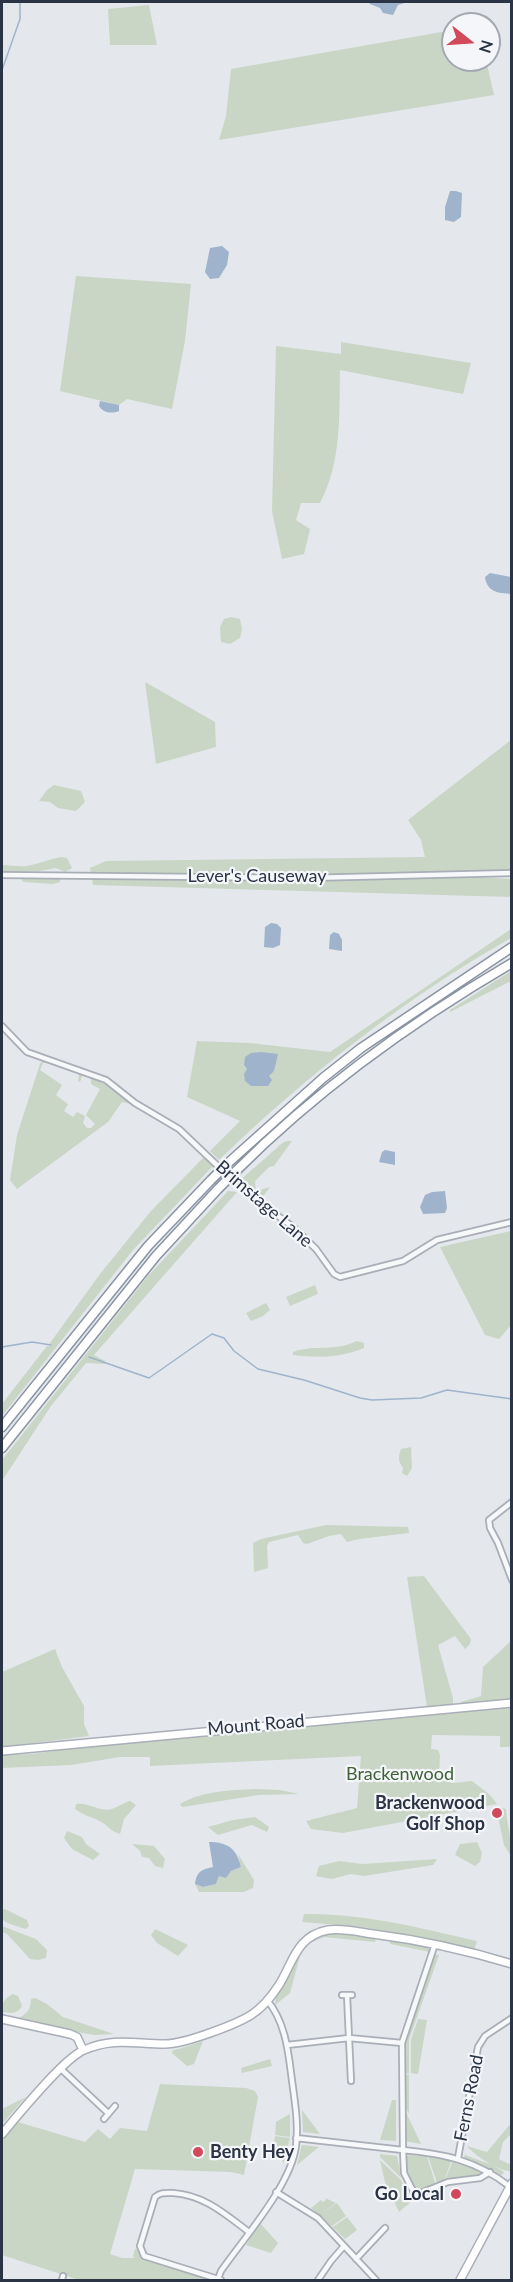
<!DOCTYPE html>
<style>
body{margin:0}
#map{position:relative;width:513px;height:2282px;overflow:hidden;background:#e4e7ec;font-family:Lato,sans-serif}
canvas{display:block}
.frame{position:absolute;inset:0;border:3px solid #2b3445;pointer-events:none}
.north{position:absolute;left:441px;top:12px;width:60px;height:60px;box-sizing:border-box;background:#f4f6f9;border:2px solid #a4a8b1;border-radius:50%;rotate:107deg;font-size:16px;font-weight:700;line-height:24px;text-align:center;color:#2b3445}
.north::after{content:'';display:block;margin:auto;width:21px;height:27px;background:#d1495b;clip-path:polygon(50% 0,100% 100%,50% 72%,0 100%)}
</style>
<div id="map">
<canvas width="513" height="2282"></canvas>
<div class="frame"></div>
<div class="north">N</div>
</div>
<script>
const ctx = document.querySelector('canvas').getContext('2d');
ctx.lineJoin = 'round';
function paint(path, color) {
  ctx.fillStyle = color;
  ctx.fill(path, 'evenodd');
}
function strokePath(path, color, width, dash) {
  ctx.strokeStyle = color;
  ctx.lineWidth = width;
  ctx.lineCap = dash ? 'butt' : 'round';
  ctx.setLineDash(dash || []);
  ctx.stroke(path);
}
function write(font, color, halo, rows, align = 'center') {
  ctx.font = font + ' Lato,sans-serif';
  ctx.lineWidth = 4.5;
  ctx.setLineDash([]);
  ctx.textBaseline = 'middle';
  ctx.strokeStyle = halo;
  ctx.fillStyle = color;
  for (const [text, x, y, turn = 0] of rows) {
    ctx.save();
    ctx.translate(x, y);
    ctx.rotate((+turn || 0) * Math.PI / 180);
    ctx.textAlign = isNaN(turn) ? turn : align;
    if (halo) ctx.strokeText(text, 0, 0);
    ctx.fillText(text, 0, 0);
    ctx.restore();
  }
}
paint(new Path2D(`
 M149,5l8,40h-47l-2,-36z
 M453,30v30h33l8,35 -275,45 7,-24 5,-47z
 M76,276l115,8 -6,57 -13,68 -45,-10 -8,6 -59,-14z
 M341,342l130,21 -8,31 -123,-24c-1,45 2,92 -20,133h-19l-5,17 14,9 -6,25 -22,5 -10,-48 4,-165 65,8z
 M231,617l9,2 2,10 -2,9 -10,6 -9,-2 -1,-15 4,-8z
 M145,682l70,40 1,25 -60,17z
 M511,740v130l-87,4 87,5v18l-418,-12 -3,-17 16,-7 319,-4 -4,-17 -13,-20z
 M54,785l27,6 4,11 -9,9 -18,-3 -8,-6 -11,-1 8,-11z
 M61,857l6,1 5,10 -7,4 -9,-4 -16,3 -38,1v-7c8,0 17,2 25,1 12,-2 22,-7 34,-9z
 M23,876l37,2v4l-7,2 -29,-2 -2,-1z
 M511,929v9c-106,60 -204,137 -292,222l-9,-9 30,-30 -53,-24 10,-56 53,2 80,9z
 M511,971v10l-61,31v-2z
 M47,1061l40,15h-5l-2,6 -2,-1 1,-7 -32,-11h-4l-3,7 22,15 -6,10 12,9 -4,7 9,6 4,-5 8,4 -2,7 4,5h4l4,-4 -9,-9 14,-26 -9,-5v-6l23,10 17,16 -9,-2 -14,20 -91,67 -7,-9 7,-45 23,-71 1,-2z
 M287,1141h5l-18,25 -5,1 -14,14 1,10 14,-4 -8,11 -13,-8 -9,-9c10,-11 22,-19 32,-29 6,-4 8,-9 15,-11z
 M204,1157l9,9 -80,84 -131,166v-12l45,-58h4l-1,-3 50,-69 51,-63z
 M228,1191l9,1 -143,163 11,6v3l-19,-1 -35,43 -49,75v-21l146,-184z
 M511,1231v94l-12,14 -14,-4 -45,-88z
 M315,1285l3,9 -28,12 -4,-9z
 M266,1303l4,7 -7,6 -12,5 -5,-8z
 M357,1341l7,2v5c-24,10 -46,10 -71,7v-3c21,-8 42,0 64,-11z
 M411,1447l1,21 -5,8 -5,-3 1,-5c-5,-7 -5,-11 -2,-19z
 M326,1525l82,2 1,6 -50,6 -12,3 -6,-8 -12,2 -22,8 -4,-1 -5,-8 -29,7 -2,4 1,22 -14,4 -1,-29 8,-4z
 M424,1576l47,63 -1,5 -5,5 -10,-13 -17,9 15,53v8l-26,1 -20,-130z
 M511,1641v58l-50,7v-4l20,-6 2,-29z
 M55,1649l7,18 22,39v18l5,12 -87,11v-75z
 M511,1708v39h-11v-11l-68,-1 -1,14 7,1 2,5 -1,24 14,4 19,-2 18,14 7,9 -154,29 -32,-4 -5,-8 51,-13 4,-52 -211,10v-9h-30l-49,8 -69,3v-13l30,-1 88,-12z
 M256,1789l24,1 19,4 -40,1 -77,12 -2,-3c22,-13 51,-14 76,-15z
 M130,1801l6,4 -12,14 -4,15c-8,-2 -11,-7 -17,-11 -9,-6 -19,-7 -28,-14l1,-5c11,-1 15,3 25,5 12,3 19,-5 29,-8z
 M499,1807l7,2c1,16 6,30 5,47l-7,-11 -6,-28 2,-1 -2,-8z
 M255,1817l14,10 -2,5 -15,-7 -34,10 -10,-8 25,-7z
 M67,1831l15,6 4,7 14,10 -7,6 -21,-11 -8,-11z
 M477,1842l5,11 -2,9 -5,4 -20,-11 5,-11z
 M132,1844l22,2 11,13 -2,9 -8,-2 -6,-8 -7,-1 -2,-6z
 M238,1854l16,26 -1,8 -9,4h-45l-4,-8 8,3 13,-3 3,-8 22,-9z
 M437,1859l-4,6 -69,11 -13,-2 -19,5 -16,-3 3,-10 20,-5 23,3z
 M5,1909l22,11 2,6 -3,3c-7,-2 -19,-5 -24,-10v-9z
 M304,1914c58,-1 117,14 173,27l-3,9 -28,-8 -83,-15 -61,-5z
 M2,1926l34,13 11,11 -1,8 -8,2 -8,-1 -23,-25 -5,-2z
 M155,1929l33,16 -10,11 -21,-13 -6,-8z
 M341,1933l35,4 -1,5 -51,-5 -17,7 20,-10z
 M390,1938l37,8 3,6 -40,-8z
 M305,1946l2,1 -6,5 -11,41 -15,12 1,-8 7,-11 11,-25z
 M435,1954l4,1 -30,85v34l-5,-2v-26z
 M13,1994l5,2 4,10c-6,9 -10,7 -20,6 -1,-9 3,-14 11,-18z
 M35,1998l12,6 16,13 51,17 -20,1 -80,-15c11,-5 17,-8 17,-21z
 M418,2019l9,1 -9,54 -7,-1v-33z
 M203,2041l-9,23 -7,2 -15,-13 1,-3 6,-1z
 M270,2059l2,7 -30,7 -1,-5z
 M404,2074l5,1v39l-5,-10z
 M160,2084l86,4 9,3 3,6 -14,78 -13,-3 -96,-3 -25,85 12,4h12l-1,-2 2,-7 5,2 6,9 68,20h-135l-77,-25v-115l16,-18 67,20 13,-13 12,10 10,-11 27,3z
 M26,2097l-24,27v-15z
 M392,2100h4v41l-16,-1z
 M404,2108l17,36 -17,-3z
 M302,2110l18,24 -17,-2z
 M290,2114v23l-15,-2 1,-13z
 M511,2123v11l-8,8 -4,17 12,6v6c-12,1 -37,-16 -44,-25l20,6z
 M275,2136l15,2 -6,25 -11,-14z
 M302,2145l17,2 -22,18z
 M380,2154l17,2 4,22 -21,-21z
 M409,2155l18,1 8,27 -14,7 -7,-1 -7,-14 -1,-18z
 M465,2155l27,10 12,7 -3,4 -11,-7 -22,-9 -4,-3z
 M428,2156l24,3 -8,22 -7,2z
 M380,2160l21,20 11,21 -13,11 -14,-30z
 M453,2160l20,7 9,6 -4,3 -33,4z
 M325,2198l11,5 -16,12 -9,-7 10,-8 2,2 3,-2z
 M337,2203l9,13 -14,10 -12,-11z
 M347,2217l10,13 -12,9 -12,-12z
 M260,2223l18,20 -7,10 -25,-8z`), '#c9d6c5');
paint(new Path2D(`
 M368,2h40l-10,3 -5,10 -10,-2 -3,-5 -10,-4z
 M450,191h6l6,2 -1,24 -7,5 -9,-2v-13z
 M222,246l7,6 -2,13 -8,13 -9,1 -5,-7 5,-24z
 M100,401l19,4v6c-7,3 -16,2 -20,-5z
 M490,573l21,4v17c-13,-1 -24,-2 -26,-17z
 M271,923l6,1 4,4 -1,17 -7,3 -9,-1 1,-20z
 M334,932l5,2 3,6v11l-13,-2 1,-14z
 M261,1052l17,2 -4,17 -5,5 3,4 -4,6h-17l-6,-5 -1,-7 3,-5 -3,-4 1,-8 6,-4z
 M385,1150l10,2v13l-16,-3 3,-10z
 M445,1191l2,17 -2,5 -22,1 -3,-7 5,-12 7,-3z
 M209,1842c19,0 28,7 32,25l-10,4 -5,7 -7,-2 -3,8 -13,3 -8,-3c2,-13 6,-14 18,-17z`), '#9fb4cc');
strokePath(new Path2D(`
 M2,70l18,-51v-17
 M2,1347l30,-5 19,3
 M89,1357l60,21 63,-44 12,4 10,13 24,18 46,11 56,18 12,2 49,-2 26,-8 65,9`), '#9fb4cc', 1.5);
const street = new Path2D(`
 M2,875l305,3 205,-5
 M2,1026l25,26 79,28 29,23 44,26 64,61 50,37 23,22 18,25 6,3 63,-16 34,-21 75,-18
 M512,1502l-23,18 1,8 8,15 14,37
 M342,1995h10
 M347,1995l4,86
 M287,2045l62,-7 53,5
 M61,2069l47,44
 M104,2119l11,-13
 M296,2138l107,12 -1,-107 33,-99
 M458,2158l20,-111 7,-11 27,-18
 M490,2172l-10,6 -32,4 -30,12 -4,-1 -10,-20 -1,-23c42,4 72,10 106,36
 M276,2192l42,26 58,62
 M356,2259l29,-31
 M218,2279l3,-8c23,-33 70,-86 75,-125 3,-24 -2,-49 -5,-73 -3,-25 -7,-53 -24,-73
 M62,2280l1,-4
 M221,2280l-77,-24 -4,-10 15,-49c6,-5 10,-4 18,-4 31,2 52,21 76,39
 M318,2280l13,-19 13,-15`);
const secondary = new Path2D(`
 M2,1751l510,-48
 M2,2019l68,15 7,3 6,13
 M2,2134c16,-19 62,-76 82,-84 30,-13 51,-6 81,-6 19,0 70,-19 86,-29 11,-7 21,-19 28,-30 14,-22 17,-49 49,-55 15,-2 31,2 45,4 47,6 93,16 139,30
 M460,2280l52,-97`);
const highway = new Path2D(`
 M228,1163l95,-85 38,-30 151,-101
 M236,1171c81,-81 177,-150 276,-208
 M2,1427l146,-181 63,-66
 M2,1448l154,-192 62,-67`);
strokePath(street, '#a9aeb7', 8);
strokePath(secondary, '#a9aeb7', 10);
strokePath(highway, '#8b94a3', 11);
strokePath(street, '#f7f8fa', 4.5);
strokePath(secondary, '#fff', 7);
strokePath(highway, '#fff', 8);
const highwayBridge = new Path2D(`
 M211,1180l17,-17
 M218,1189l18,-18`);
strokePath(highwayBridge, '#8b94a3', 11, []);
strokePath(highwayBridge, '#fff', 8);
for (const [x, y, r, color] of [
 [497,1813,6,"#d1495b"],
 [198,2152,6,"#d1495b"],
 [456,2194,6,"#d1495b"]
]) {
  const dot = new Path2D();
  dot.arc(x, y, r, 0, 2 * Math.PI);
  ctx.fillStyle = color;
  ctx.fill(dot);
  strokePath(dot, '#f4f6f9', 2);
}
write('18px', '#2b3445', '#f4f6f9', [
 ["Lever's Causeway",257,876],
 ["Brimstage Lane",264,1204,41],
 ["Mount Road",256,1725,-5],
 ["Ferns Road",469,2098,-79]
]);
write('18px', '#3f6138', '#f4f6f9', [
 ["Brackenwood",400,1774]
]);
write('bold 18px', '#2b3445', '#f4f6f9', [
 ["Brackenwood",485,1803],
 ["Golf Shop",485,1824],
 ["Benty Hey",210,2152,"left"],
 ["Go Local",444,2194]
], 'right');
</script>
